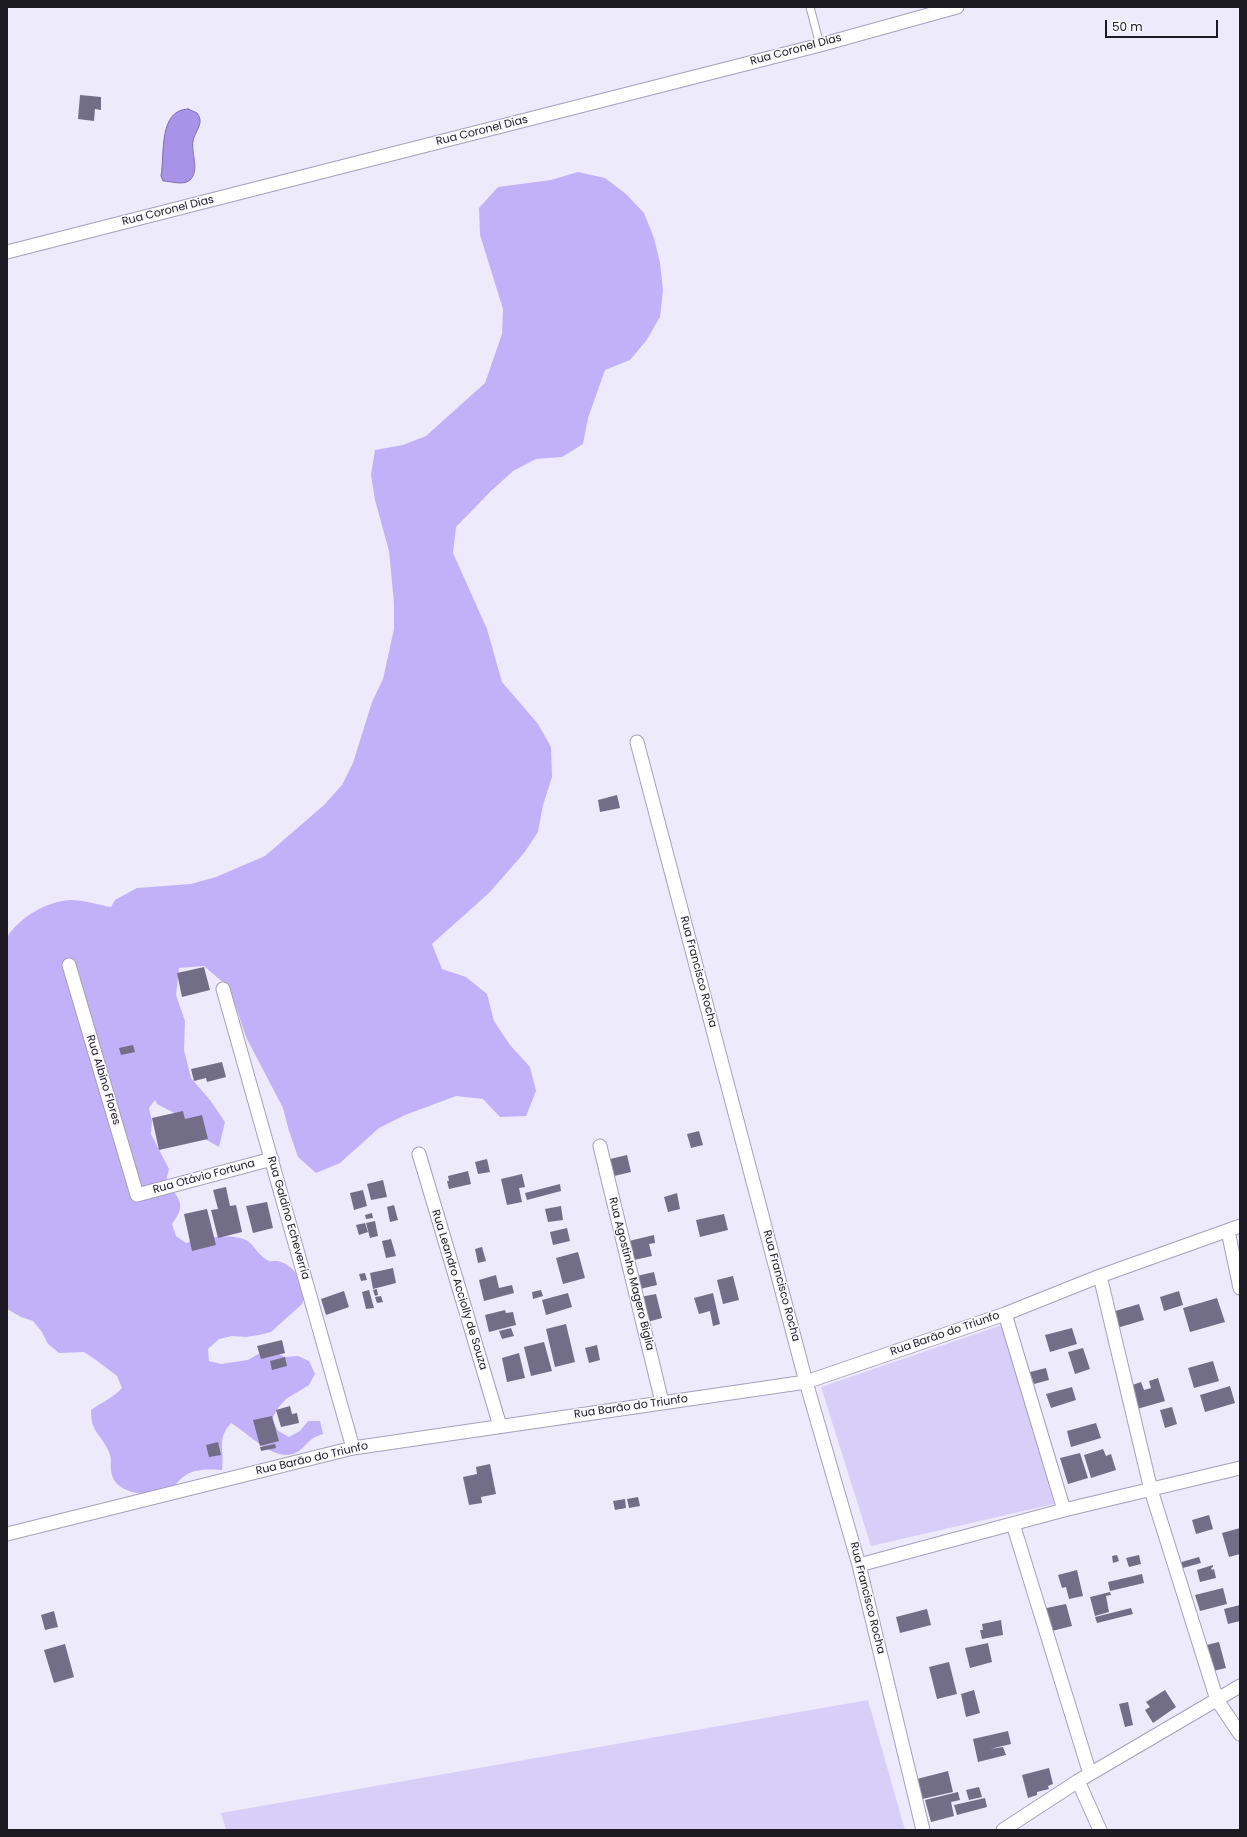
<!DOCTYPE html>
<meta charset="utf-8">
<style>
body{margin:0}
#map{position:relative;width:1247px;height:1837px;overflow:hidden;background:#edeafb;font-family:Poppins,sans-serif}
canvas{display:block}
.frame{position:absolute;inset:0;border:8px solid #1c1a23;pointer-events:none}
.scale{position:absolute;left:1105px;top:20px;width:113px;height:18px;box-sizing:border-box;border:2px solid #1c1a23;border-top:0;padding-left:5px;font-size:12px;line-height:14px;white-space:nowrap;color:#1c1a23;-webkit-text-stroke:3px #faf9fe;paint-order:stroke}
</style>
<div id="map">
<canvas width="1247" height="1837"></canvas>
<div class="frame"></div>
<div class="scale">50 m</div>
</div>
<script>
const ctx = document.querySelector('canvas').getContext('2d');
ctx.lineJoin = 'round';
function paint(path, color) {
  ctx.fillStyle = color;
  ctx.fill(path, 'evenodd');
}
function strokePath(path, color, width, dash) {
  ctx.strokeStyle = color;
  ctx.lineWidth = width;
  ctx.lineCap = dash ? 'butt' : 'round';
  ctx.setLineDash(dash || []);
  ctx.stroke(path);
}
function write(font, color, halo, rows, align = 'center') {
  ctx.font = font + ' Poppins,sans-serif';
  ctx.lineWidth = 3;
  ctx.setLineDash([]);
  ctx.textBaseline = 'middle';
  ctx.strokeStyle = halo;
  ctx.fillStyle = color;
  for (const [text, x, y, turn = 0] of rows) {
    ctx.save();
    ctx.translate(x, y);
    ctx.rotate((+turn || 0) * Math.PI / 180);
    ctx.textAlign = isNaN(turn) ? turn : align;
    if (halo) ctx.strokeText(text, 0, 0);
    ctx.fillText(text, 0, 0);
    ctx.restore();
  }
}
paint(new Path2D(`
 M1002,1325l52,179 -183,42 -50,-159z
 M868,1700l37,130h-679l-5,-17z`), '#d8cff8');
paint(new Path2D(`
 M578,172l27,6 21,16 18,19 10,25 6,25 3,27 -3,27 -14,24 -16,19 -25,10 -17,48 -5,26 -21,13 -26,2 -23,12 -22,20 -35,36 -3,26 34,76 15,53 36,42 13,23 1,30 -9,28 -5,27 -14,21 -35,40 -57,51 10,25 24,8 21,17 7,27 16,24 20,22 6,24 -10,25 -26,1 -17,-18 -27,-3 -51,19 -26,13 -39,35 -24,10 -18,-16 -9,-26 -6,-23 -37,-71 -10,-30 -11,-23 -21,-18 -25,2 -3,27 9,26 -1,29 7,28 19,22 15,22 -6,25 -23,-13 -18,-19 -21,-11 -2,-4 -6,8 3,13 -1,13 18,35 -3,12c12,18 22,22 6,43l4,12 10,7c14,-5 50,-11 63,-1 6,5 11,15 20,19 3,1 8,-1 12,1 13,4 20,18 26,29l-5,13 -31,28 -12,3 -13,2 -14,-1 -13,3 -11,10 1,12 12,3 27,-4 12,-7 13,-2 12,6 13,-1 11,5 6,13 -6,11 -23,14 -8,9 -6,11 6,12 11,6 11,-6 8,-10h12l3,13c-4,1 -8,3 -11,5 -7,5 -10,12 -19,15 -20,7 -46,-22 -62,-31 -15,17 -6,26 -9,47 -29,-2 -38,1 -54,25 -18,0 -54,1 -57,-24 -1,-11 2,-12 -4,-23 -9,-17 -16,-17 -16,-38 11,-8 22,-12 31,-22l-5,-12 -21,-16 -12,-8 -25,1 -11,-9 -6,-12 -9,-11 -12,-4 -14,-8v-372c13,-20 40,-36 64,-37 13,0 28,5 40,7l4,-7 22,-12 54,-4 25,-7 49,-21 59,-51 18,-20 11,-22 19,-61 11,-23 11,-50v-26l-5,-52 -14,-51 -4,-25 4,-25 28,-5 23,-9 59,-53 17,-49 1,-25 -23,-74 -1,-27 19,-21 53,-7z`), '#c2b1f8');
const water = new Path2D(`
 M188,109l9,4c8,10 -2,18 -4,28 -2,13 7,29 -3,39 -7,6 -19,1 -27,1l-2,-5c4,-22 -3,-66 27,-67z`);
paint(water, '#a993e9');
strokePath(water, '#7f6fae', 1);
paint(new Path2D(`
 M80,95l21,2v13l-6,-1 -1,12 -16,-2z
 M617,795l3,13 -20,4 -2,-12z
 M204,967l6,23 -28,7 -5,-24z
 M133,1045l2,7 -14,3 -2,-7z
 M222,1062l4,15 -19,5 -1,-4 -12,3 -3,-12z
 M183,1111l2,8 17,-4 6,24 -49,11 -7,-32z
 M699,1131l4,14 -12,3 -4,-14z
 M627,1155l4,17 -21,5 -4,-17z
 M487,1159l3,13 -12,2 -3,-12z
 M468,1171l3,13 -22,5 -2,-8h2l-1,-5z
 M522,1174l3,13 -6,1 3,14 -15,3 -6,-26z
 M383,1180l4,17 -16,3 -4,-16z
 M560,1184l1,7 -34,9 -2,-7z
 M226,1187l4,19 6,-1 6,27 -24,6 -7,-28 7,-1 -5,-19z
 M363,1190l4,16 -13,4 -4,-17z
 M677,1193l3,16 -12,3 -4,-15z
 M267,1202l6,26 -20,5 -7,-27z
 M394,1205l4,15 -8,2 -3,-15z
 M561,1206l2,14 -15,2 -3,-13z
 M207,1209l9,36 -24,6 -8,-37z
 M372,1213l1,5 -7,1 -1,-4z
 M724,1214l4,16 -28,7 -4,-17z
 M375,1221l3,15 -8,2 -4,-15z
 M365,1223l3,9 -9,3 -3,-10z
 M567,1228l3,13 -17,4 -3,-13z
 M654,1235l1,8 -6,1 3,12 -18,4 -5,-19z
 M391,1239l5,17 -10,2 -4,-17z
 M482,1247l4,14 -8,2 -3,-14z
 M578,1252l7,26 -22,6 -7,-26z
 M393,1268l3,15 -23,6 -3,-16z
 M654,1272l3,13 -17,4 -3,-13z
 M365,1273l2,7 -6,1 -2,-7z
 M496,1275l3,13 13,-3 2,8 -30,8 -5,-21z
 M733,1276l6,24 -16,4 -6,-24z
 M377,1289l1,6 -3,1 -2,-6z
 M369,1290l5,18 -8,1 -4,-17z
 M541,1290l2,6 -10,3 -1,-7z
 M344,1291l5,16 -23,8 -5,-16z
 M1179,1291l4,14 -19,6 -4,-14z
 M568,1293l4,14 -26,8 -4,-15z
 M713,1293l7,31 -7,2 -3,-15 -11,3 -5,-16z
 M656,1294l6,24 -15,4 -7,-25z
 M381,1296l2,6 -6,1 -2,-6z
 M1217,1298l8,24 -35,10 -7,-24z
 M1139,1304l5,16 -27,8 -5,-16z
 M505,1310l1,3 7,-1 3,13 -27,7 -4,-17z
 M566,1324l9,38 -20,5 -9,-38z
 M511,1328l3,8 -12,3 -3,-8z
 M1072,1328l5,16 -27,8 -5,-17z
 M282,1340l3,13 -24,6 -4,-13z
 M544,1342l8,29 -21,5 -7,-29z
 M597,1345l3,15 -11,3 -4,-15z
 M1083,1348l7,21 -15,5 -7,-22z
 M519,1353l6,25 -18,4 -5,-24z
 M285,1357l2,9 -15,4 -2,-9z
 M1213,1361l6,20 -25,7 -6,-20z
 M1046,1368l3,12 -15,4 -4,-12z
 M1158,1378l7,23 -28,8 -10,-22 14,-5 3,8 7,-2 -2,-7z
 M1230,1386l5,17 -30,9 -5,-17z
 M1072,1387l4,13 -25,8 -5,-14z
 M290,1406l2,8 5,-1 2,10 -18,4 -5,-17z
 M1172,1407l5,17 -12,4 -5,-18z
 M272,1416l7,25 -19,5 -7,-26z
 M1096,1423l5,15 -30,9 -4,-16z
 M218,1442l3,13 -12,2 -3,-12z
 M275,1444l1,4 -15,3 -1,-4z
 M1103,1449l3,7 5,-2 5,16 -25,8 -7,-23z
 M1080,1453l8,25 -20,6 -8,-26z
 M490,1464l6,30 -15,3 1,6 -13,2 -6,-28 14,-3 -1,-7z
 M638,1497l2,9 -11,2 -2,-9z
 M625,1499l1,9 -11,2 -2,-9z
 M1209,1515l4,14 -17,5 -4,-14z
 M1240,1528v26l-11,3 -7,-24z
 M1117,1555l2,6 -6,2 -1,-7z
 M1139,1555l2,9 -12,3 -3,-9z
 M1199,1557l2,6 -22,6 -1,-6z
 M1213,1565v2l-2,1 1,2 2,-1 2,9 -16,4 -3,-12z
 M1077,1570l6,26 -14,3 -3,-12 -4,1 -4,-13z
 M1142,1574l2,9 -34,8 -2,-9z
 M1223,1588l4,16 -27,7 -5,-16z
 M1110,1592l1,3 -5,1 3,16 -14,4 -5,-19z
 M1066,1604l6,22 -24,6 -6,-23z
 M1240,1605v16l-12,3 -4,-15z
 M1131,1608l2,6 -36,9 -2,-6z
 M927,1609l4,16 -31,8 -4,-16z
 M54,1611l4,16 -13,3 -4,-15z
 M1001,1620l2,15 -21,4 -2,-9h3l-1,-6z
 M1219,1642l7,26 -17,4 -7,-26z
 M988,1643l4,19 -22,6 -5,-20z
 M65,1644l9,33 -20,6 -10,-33z
 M949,1662l8,32 -20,5 -8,-32z
 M974,1690l6,23 -14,4 -5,-23z
 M1165,1690l11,17 -23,16 -8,-13 5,-3 -4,-5z
 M1128,1702l5,23 -8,2 -6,-23z
 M1008,1731l3,13 -21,5 13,-2 3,8 -28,7 -5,-23z
 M1049,1768l4,16 -5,2 1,3 -12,3v3l-9,3 -6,-23z
 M948,1771l5,21 -35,8 -5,-20z
 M979,1787l3,10 -13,3 -3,-10z
 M958,1792l2,8 -9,2 3,14 -23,6 -6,-22z
 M985,1798l2,9 -30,8 -3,-10z`), '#736e87');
const service = new Path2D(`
 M810,7l10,38`);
const minor = new Path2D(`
 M7,252l813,-207 137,-38
 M637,742l169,640 53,183 64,265
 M69,965l68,230 135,-36
 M223,989l130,459
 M600,1146l62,256
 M419,1154l81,272
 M1228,1231l12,57
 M1100,1276l51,214 66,210 23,34
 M1005,1314l59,196
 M1013,1524l77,250
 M7,1534l346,-86 453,-66 199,-68 95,-38 140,-50
 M859,1565l205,-55 176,-42
 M1078,1781l22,49
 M1003,1830l75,-49 162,-95`);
strokePath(service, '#a5a0ba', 9);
strokePath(minor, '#a5a0ba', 15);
strokePath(service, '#fff', 7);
strokePath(minor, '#fff', 13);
write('11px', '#1c1a23', '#faf9fe', [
 ["Rua Coronel Dias",796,50,-15],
 ["Rua Coronel Dias",482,131,-14],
 ["Rua Coronel Dias",168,211,-14],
 ["Rua Francisco Rocha",698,972,75],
 ["Rua Albino Flores",103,1080,73],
 ["Rua Otávio Fortuna",204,1177,-15],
 ["Rua Galdino Echeverria",288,1218,74],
 ["Rua Agostinho Magero Biglia",631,1274,76],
 ["Rua Francisco Rocha",781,1286,75],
 ["Rua Leandro Acciolly de Souza",459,1290,73],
 ["Rua Barão do Triunfo",945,1334,-19],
 ["Rua Barão do Triunfo",631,1407,-8],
 ["Rua Barão do Triunfo",312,1459,-13],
 ["Rua Francisco Rocha",867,1598,76]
]);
</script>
